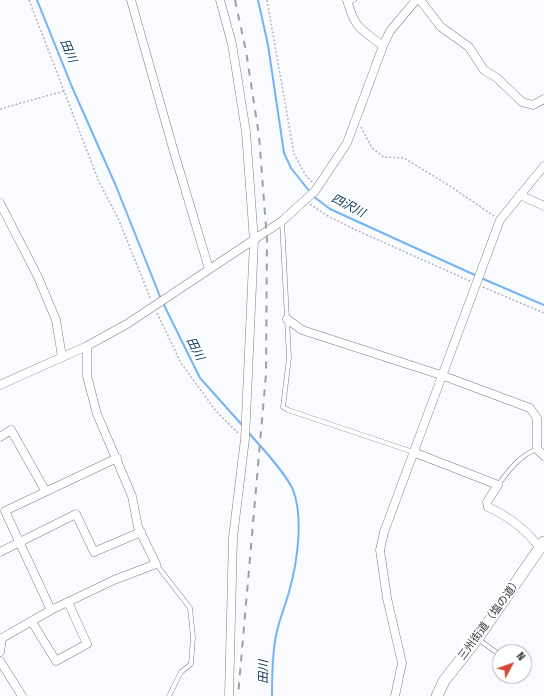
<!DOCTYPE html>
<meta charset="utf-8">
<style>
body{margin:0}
#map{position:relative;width:544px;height:696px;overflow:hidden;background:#f9fbfe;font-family:"Fira Sans Condensed",sans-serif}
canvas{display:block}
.north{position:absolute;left:492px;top:644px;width:40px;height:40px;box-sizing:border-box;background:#fff;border:1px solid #afb0b1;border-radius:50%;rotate:49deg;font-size:11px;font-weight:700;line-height:16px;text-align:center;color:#36393b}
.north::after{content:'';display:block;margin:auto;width:14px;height:18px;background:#d4473b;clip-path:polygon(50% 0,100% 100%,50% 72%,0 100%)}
</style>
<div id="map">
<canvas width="544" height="696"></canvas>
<div class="north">N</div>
</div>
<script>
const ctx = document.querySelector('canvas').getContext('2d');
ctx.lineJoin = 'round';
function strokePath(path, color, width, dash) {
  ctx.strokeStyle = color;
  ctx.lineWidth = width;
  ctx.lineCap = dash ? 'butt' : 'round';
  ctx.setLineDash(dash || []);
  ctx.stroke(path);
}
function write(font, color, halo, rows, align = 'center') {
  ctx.font = font + ' "Fira Sans Condensed","Noto Sans JP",sans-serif';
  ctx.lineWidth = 4;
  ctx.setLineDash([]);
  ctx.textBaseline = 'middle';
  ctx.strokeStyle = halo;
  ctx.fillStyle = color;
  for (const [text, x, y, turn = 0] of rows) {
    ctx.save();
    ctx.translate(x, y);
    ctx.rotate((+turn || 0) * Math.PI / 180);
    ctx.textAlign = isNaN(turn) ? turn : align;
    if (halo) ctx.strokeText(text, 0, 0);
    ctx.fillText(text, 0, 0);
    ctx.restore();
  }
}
strokePath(new Path2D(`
 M37,0l35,87 44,99 45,113
 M258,0l10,45 16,108 7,15 19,24
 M313,196l17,13 147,67
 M481,278l63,27
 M163,303l37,75 43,48
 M248,432c13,15 38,41 45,58 11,28 4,74 -4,102 -4,14 -10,29 -13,43 -4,21 -4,41 -4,61`), '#74b3f6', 2);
const lane = new Path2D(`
 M348,2l6,-2
 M282,221l7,137 -6,49 5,3 125,42
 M498,485c11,-15 21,-29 39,-36
 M156,564l34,44 3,29 -2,27 -10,8 -12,24
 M478,639l22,16`);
const street = new Path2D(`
 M131,0l43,152 35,117
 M220,0l12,44 14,88 8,109 -9,198 -12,98 -4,159
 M347,0c8,29 13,28 36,46
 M420,0l21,27 28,20 15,23 13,8 25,24 11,3 11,-6
 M520,195l24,11
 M0,203l38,74 18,43 6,37
 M287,319l15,11 139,45 89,33 7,10v31l7,7
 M87,346v30l10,38 35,82 6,31 18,37 -42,16 -63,30 -46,-99 112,-53
 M0,385l87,-39 40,-22 155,-103 33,-30 32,-48 36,-97 7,-15 26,-31
 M0,437l11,-7 34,60
 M413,452l85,33 -11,17 1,5c20,9 39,24 52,41
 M0,552l76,-38 18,38 47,-20
 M32,622l24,39 31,-17 -19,-42
 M0,652l2,-14 49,-28
 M0,661l22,35
 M395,696l7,-33 -15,-65 -7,-48 4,-18 116,-312 44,-54`);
const secondary = new Path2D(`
 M437,696l7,-15 33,-42 67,-97`);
strokePath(lane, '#7a7f85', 5);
strokePath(street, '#7a7f85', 9);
strokePath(secondary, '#7a7f85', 12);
strokePath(new Path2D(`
 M29,0l70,182 19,36 33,82
 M267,0l27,154 12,22 6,6
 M0,109l64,-18
 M361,127l11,21 12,9 20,1 46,28 44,30
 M310,204l16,11 30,15 114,51
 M483,287l61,26
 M157,313l24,50 35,48 22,22`), '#b3b5b8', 1.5, [2, 2]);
strokePath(lane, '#fff', 4);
strokePath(street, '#fff', 8);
strokePath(secondary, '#fff', 11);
strokePath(new Path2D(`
 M235,0l11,51 13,85 8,104 -1,134 -28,322`), '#9da0a2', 2, [7, 7]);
write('11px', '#36393b', '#fff', [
 ["三州街道（塩の道）",490,619,-54]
]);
write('italic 12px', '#02305a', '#fff', [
 ["田川",68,51,67],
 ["四沢川",348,206,27],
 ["田川",195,349,63],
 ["田川",264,672,-89]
]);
</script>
